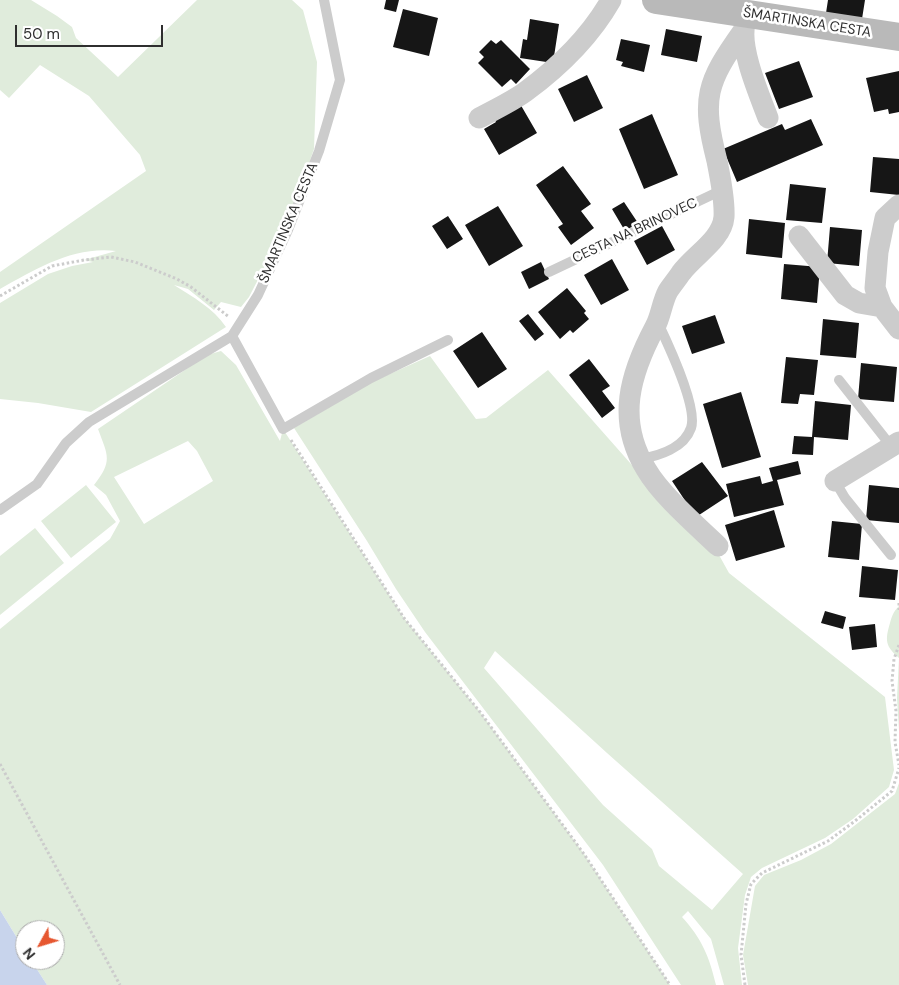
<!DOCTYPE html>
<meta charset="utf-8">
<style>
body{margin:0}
#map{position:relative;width:899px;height:985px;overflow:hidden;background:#fff;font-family:"DM Sans",sans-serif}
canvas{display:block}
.north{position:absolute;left:15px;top:920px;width:50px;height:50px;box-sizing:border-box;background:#fff;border:1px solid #acacac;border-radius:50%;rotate:231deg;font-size:14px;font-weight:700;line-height:20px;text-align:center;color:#2f2f2f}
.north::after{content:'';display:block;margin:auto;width:18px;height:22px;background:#e65730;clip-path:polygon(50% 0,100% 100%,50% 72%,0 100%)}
.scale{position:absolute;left:15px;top:25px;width:148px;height:22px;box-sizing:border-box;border:2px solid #2f2f2f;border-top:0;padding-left:6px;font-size:15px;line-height:18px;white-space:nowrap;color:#2f2f2f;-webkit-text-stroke:4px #fff;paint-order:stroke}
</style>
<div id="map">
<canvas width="899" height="985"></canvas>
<div class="north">N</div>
<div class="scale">50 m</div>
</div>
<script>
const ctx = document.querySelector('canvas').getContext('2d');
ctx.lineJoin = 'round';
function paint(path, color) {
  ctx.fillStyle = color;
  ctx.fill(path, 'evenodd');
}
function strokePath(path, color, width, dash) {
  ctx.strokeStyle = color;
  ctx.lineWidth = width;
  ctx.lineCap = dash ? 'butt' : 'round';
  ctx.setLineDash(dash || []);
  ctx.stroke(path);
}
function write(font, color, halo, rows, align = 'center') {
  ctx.font = font + ' "DM Sans",sans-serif';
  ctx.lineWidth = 5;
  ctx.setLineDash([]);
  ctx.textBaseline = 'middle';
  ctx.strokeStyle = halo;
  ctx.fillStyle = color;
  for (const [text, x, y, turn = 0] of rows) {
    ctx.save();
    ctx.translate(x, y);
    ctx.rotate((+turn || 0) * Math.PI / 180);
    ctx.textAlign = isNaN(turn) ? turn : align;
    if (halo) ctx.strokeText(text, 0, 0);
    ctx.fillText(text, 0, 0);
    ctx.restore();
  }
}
paint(new Path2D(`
 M0,0h31l26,16 15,11 4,11 42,39 79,-77h95l11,10 14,52 -3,87 -19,54 -16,36 -30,58 -8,10 -20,-5 -7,8 -26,-21 -14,-4c19,12 39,23 52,42l-135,85 -53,-9 -38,-4v-96l48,-29 24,-8 21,-4 -9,-2 32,-9c-43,-5 -80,18 -116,38v-17l146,-101 -6,-16 -51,-59 -49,-31 -31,33 -9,-8z
 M221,351l15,14 44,76 3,-12 121,189 76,94 104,142 86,131h-623l-16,-25h24v-30h-30v21l-25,-41v-281l110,-90 10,-18 -14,-26 -12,-10c19,-24 14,-29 4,-56l109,-74zM188,441l9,10 16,30 -69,43 -30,-47z
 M430,356l46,63 10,-1 62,-48 106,120 65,65 10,18 156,124 9,73 -5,17 -36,32 -28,19 -63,30 -11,9 -6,18 -7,53 4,37h-18l-13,-46 -23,-28 -6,6c20,22 27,39 34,68h-35l-78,-120 -178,-233 -29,-43 -29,-48 -73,-113 80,-47zM495,651l112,102 136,121 -31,36 -53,-44 -7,-17 -49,-44 -119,-137z
 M86,485l30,37 -45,36 -30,-37z
 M35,528l29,35 -64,52v-59z
 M899,606v125l-2,-33 2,-40c-14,-12 -14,-18 -9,-35 2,-7 3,-11 9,-17z
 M899,783v202h-151l-5,-30 12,-69 9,-11 37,-15 30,-16 64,-50z`), '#e0ecdc');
paint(new Path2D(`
 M0,910l25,41v9h6l16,25h-47z`), '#c8d4ec');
paint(new Path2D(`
 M386,0h13l-3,12 -12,-3z
 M828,0h37l-3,19 -36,-6z
 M403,9l35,9 -9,38 -36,-9z
 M530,19l29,5 -6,39 -33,-5 3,-19 4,1z
 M666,29l36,7 -5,26 -36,-7z
 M621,39l29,6 -6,27 -23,-6 2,-4 -7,-2z
 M491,40l5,4 5,-4 29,29 -14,15 -5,-5 -9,8 -24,-24 6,-6 -5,-5z
 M799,61l14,36 -34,12 -14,-36z
 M899,71v41l-10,2 -1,-5 -14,3 -8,-34z
 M587,75l16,33 -29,14 -16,-33z
 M519,102l18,31 -38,22 -15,-26 12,-7 -3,-5z
 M652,114l26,61 -34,14 -25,-60z
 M811,119l12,26 -86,37 -14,-33 59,-25 3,6z
 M873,157l26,2v36l-29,-3z
 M563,166l28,38 -10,7 13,17 -23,17 -13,-18 5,-3 -27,-39z
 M790,184l36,4 -4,35 -36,-3z
 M624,202l14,21 -13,8 -13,-22z
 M498,206l25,40 -34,20 -24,-41z
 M448,216l15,23 -16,10 -15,-23z
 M749,219l36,4 -3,35 -36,-4z
 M662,226l13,24 -28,15 -13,-24z
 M830,227l32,3 -3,36 -32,-3z
 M612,259l17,31 -28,15 -17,-30z
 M541,262l8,17 -20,10 -8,-17z
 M784,264l36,3 -3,36 -36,-4z
 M567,288l19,23 -2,2 5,6 -16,14 -3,-3 -10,9 -22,-27z
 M528,314l16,20 -9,7 -16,-20z
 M715,315l10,28 -33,11 -10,-28z
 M823,319l36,4 -3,35 -36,-3z
 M482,332l25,37 -29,19 -25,-37z
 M786,357l32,3 -4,35 -14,-1 -2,10 -17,-1z
 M589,359l21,27 -8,5 13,17 -13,10 -33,-43z
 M861,363l36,4 -3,35 -36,-3z
 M741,392l20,65 -39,11 -19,-64z
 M815,401l36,4 -3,35 -34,-3 -1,18 -21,-1 2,-18 18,1z
 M798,461l3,13 -24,6 7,25 -50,12 -8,-33 34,-8 2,8 11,-3 -4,-13z
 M702,462l26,34 -32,21 -24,-36z
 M869,485l30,3v35l-33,-3z
 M774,510l11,37 -49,14 -11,-36z
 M832,521l30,3 -3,36 -31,-3z
 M862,566l36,4 -3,30 -36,-3z
 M825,611l21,6 -3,12 -22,-6z
 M875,624l2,23 -25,3 -3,-23z`), '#161616');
strokePath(new Path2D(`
 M0,296l52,-30 32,-6 27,-3 24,5 42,17 14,8 38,30
 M291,440l113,178 76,94 104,142 86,131
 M899,603v7
 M899,645l-5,14 -2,22 4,30 -1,31 4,23
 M0,764l120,221
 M745,985l-4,-30 5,-51 5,-20 11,-11 66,-32 27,-20 37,-30 7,-23`), '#ccc', 3, [2.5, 2.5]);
strokePath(new Path2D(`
 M324,0l16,80 -21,71 -31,79 -30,65 -26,41 51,93 88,-51 77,-38
 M549,272l173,-82
 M839,380l52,66
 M640,459c19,-3 44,-11 51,-31 7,-20 -23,-84 -33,-105
 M835,481l10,17 46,57
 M0,510l37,-26 29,-41 23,-21 143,-86`), '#ccc', 10);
strokePath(new Path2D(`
 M745,24c-6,24 14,70 23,94
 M479,118c15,-8 32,-16 46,-26 34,-25 65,-55 86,-92
 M899,205l-14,13 -7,34 -3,36 7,19 17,22
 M799,236l46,59 14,8 23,4
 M835,481l64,-39
 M718,546c-22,-21 -57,-51 -72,-77 -30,-49 -16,-95 9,-142 6,-11 7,-25 13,-36 4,-6 9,-12 13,-18 13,-18 41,-33 43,-56 1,-17 -4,-41 -7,-56 -16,-63 -11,-78 26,-130`), '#ccc', 21);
strokePath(new Path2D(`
 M656,0l243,37`), '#b9b9b9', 28);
write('14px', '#2f2f2f', '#fff', [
 ["ŠMARTINSKA CESTA",807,23,9],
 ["ŠMARTINSKA CESTA",289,223,-67],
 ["CESTA NA BRINOVEC",635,231,-25]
]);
</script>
